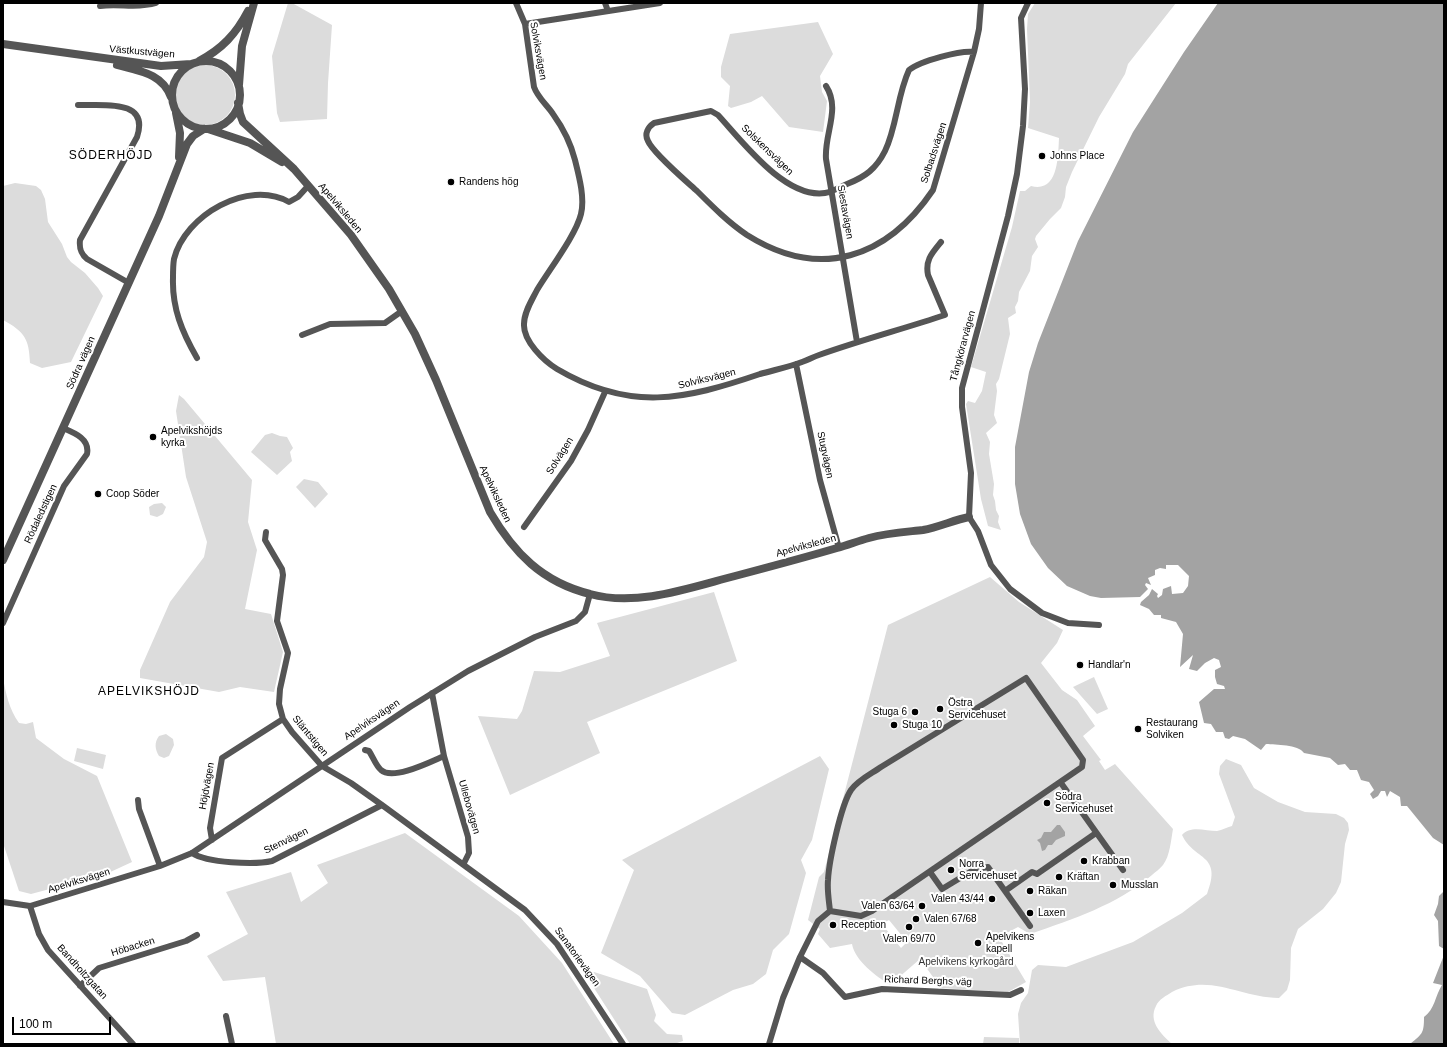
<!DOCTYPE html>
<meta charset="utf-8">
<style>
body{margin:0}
#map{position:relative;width:1447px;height:1047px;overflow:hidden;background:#fff;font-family:Helvetica,sans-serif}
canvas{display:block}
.frame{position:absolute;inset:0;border:4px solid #000;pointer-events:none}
.scale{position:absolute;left:12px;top:1017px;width:99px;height:18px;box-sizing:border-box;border:2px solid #000;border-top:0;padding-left:5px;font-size:12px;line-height:14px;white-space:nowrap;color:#000;-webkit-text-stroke:3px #fff;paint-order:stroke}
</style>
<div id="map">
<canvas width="1447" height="1047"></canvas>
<div class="frame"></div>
<div class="scale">100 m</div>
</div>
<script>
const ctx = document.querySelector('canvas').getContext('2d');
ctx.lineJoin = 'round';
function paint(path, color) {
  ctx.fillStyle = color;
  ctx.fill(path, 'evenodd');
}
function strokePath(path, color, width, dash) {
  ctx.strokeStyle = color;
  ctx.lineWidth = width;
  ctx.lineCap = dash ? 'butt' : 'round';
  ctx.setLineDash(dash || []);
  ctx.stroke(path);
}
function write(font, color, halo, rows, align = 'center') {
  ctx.font = font + ' Helvetica,sans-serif';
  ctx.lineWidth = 4;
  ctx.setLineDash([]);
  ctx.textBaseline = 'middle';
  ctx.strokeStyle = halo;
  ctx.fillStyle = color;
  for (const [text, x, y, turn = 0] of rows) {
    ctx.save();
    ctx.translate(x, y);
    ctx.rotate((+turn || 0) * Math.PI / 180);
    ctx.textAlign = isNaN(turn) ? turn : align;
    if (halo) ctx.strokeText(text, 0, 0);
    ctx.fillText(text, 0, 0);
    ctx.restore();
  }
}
paint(new Path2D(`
 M288,3h4l40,22 -4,58 -1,36 -47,3 -3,-9 -5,-57z
 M1035,3h141l-48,61 -3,10 -26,43 -27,55 -6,15 -1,10 -4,11 -11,11 -14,17 -1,3 3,8 -6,9 -2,15 -11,21 -1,9 -3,6 1,6 -8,5 2,16 -11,45 -3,5 1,7 -3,24 3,8 -11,10 4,9 -1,12 5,30 -1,11 2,6 1,9 3,6 -1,6 3,8 -13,-4 -7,-27 -15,-95 2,-3 7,2 7,-12 4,-19 -15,-5 41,-140 8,-36h5l6,-5c27,7 27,-28 28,-48l-31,-10 2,-26 -3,-73 1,-15z
 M818,22l15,32 -13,22 2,16 5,9 -4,31 -34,-5 -27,-31 -11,6 -20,6 -3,-2 2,-20 -9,-9v-10l9,-33z
 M175 95a30 30 0 1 1 60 0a30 30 0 1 1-60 0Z
 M15,183l21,3 5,4 4,9 3,23 14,22 5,13 4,5 14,11 13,15 5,8 -32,66 -29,6 -12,-5c-1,-24 -5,-31 -27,-43v-134z
 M179,395l5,4 68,81 -4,42 9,28 -12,59 26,5 12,38 -9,40 -34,-5 -21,5 -79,-14v-8l30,-68 34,-45 3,-15 -21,-65 -10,-66z
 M272,433l8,3 7,1 6,11 -3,4 2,9 -15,14 -26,-23 14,-17z
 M304,479l14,3 10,12 -13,14 -19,-21z
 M162,503l4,4 -3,7 -6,3 -7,-2 -1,-8 5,-3z
 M990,577l29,25 44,28 -6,13 -16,20 21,27 15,10 18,26 -12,10 18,24 -2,1 6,9 10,-6 58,65c-2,11 -3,27 -10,36 -3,4 -8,7 -11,10 -35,30 -79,44 -122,59l-12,-7 -19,10 27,45 -18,10 -67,-4 -21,-29 -30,26c-14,-9 -35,-24 -38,-41l-22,4 -12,-14 2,-5 -12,-9 11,-43 5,-5 64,-247zM889,920l18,22 -6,6 -19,-24z
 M714,592l23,69 -150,61 13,31 -90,42 -32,-79 39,3 5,-8 12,-40 26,1 50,-16 -13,-33z
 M1094,677l14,32 -11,5 -24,-27z
 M3,678c3,16 6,31 16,45l7,1 7,-2 3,16 28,21 33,17 35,86 -26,12 -75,20 -12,-3 -16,-48z
 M166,734l7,5 1,6 -5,11 -5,2 -5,-2c-4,-7 -5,-13 0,-20z
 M77,748l29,7 -3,14 -29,-8z
 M820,756l9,13 -17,71 -11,20 5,13 -17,61 -16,16 -7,24 -13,10 -20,6 -48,25 -13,-2 -32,-37 -39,-23 33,-83 -12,-10z
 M1226,759l15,6 13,23 24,14 27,10 31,2 8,4 4,5 1,7 -4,14 -4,38 -5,11 -13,16 -25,20 -7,19 -1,32 -3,10 -8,8c-39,0 -68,-25 -107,-6 -6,4 -13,7 -16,14 -8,15 5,28 16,38h-152l-2,-30 3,-11 7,-10 4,-23 6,-5 28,2 67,-25 49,-29 25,-19c16,-41 -13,-33 -25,-59 8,-10 24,-4 35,-4 5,-1 11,-4 15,-5l3,-9 -16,-43 1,-8z
 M405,833l114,83 43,47 52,81h-338l-11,-67 -42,4 -16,-25 41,-22 -22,-42 65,-20 10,30 27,-19 -11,-18z
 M594,972l53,17 9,26 -2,6 13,13 15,1 1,6 -9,3h-44l-45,-70z
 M984,1037l35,1v6h-36z`), '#dcdcdc');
paint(new Path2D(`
 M1218,3h226v842l-11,-7 -26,-32h-6l-1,-9 -10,-6 -3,6 -2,-6h-4l-3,5 -5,3 -3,-5 4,-4 -5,-8 -8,-2 -4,-10h-7l-5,-6 -7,1 -8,-7 -26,-5c-6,-9 -28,-8 -38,-9l-5,6 -16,-11 -12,-3 -4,3 -4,-1 -2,-6h-7l-5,-8 -7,-1 -5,-21 15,-13h11l-1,-3 -7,-2 -2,-7v-7l6,-3 -2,-7 -5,-2 -9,5 -8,8 -8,-2 4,-14 -13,12 3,-33 -7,-12 -15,-4v-3h-7l-5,-6 -9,-4 1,-3 8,-7 3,-6 6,5 -1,2 1,2 4,-3 1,-6 8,-3 1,8 11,-1 5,-7 1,-10 -11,-11h-12v4l-6,-1 -5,2v5l-7,3 3,7 -5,-2 -1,2 3,4 -8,8 -39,1 -11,-2 -23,-10 -19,-18 -17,-24 -11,-30 -5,-30v-37l14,-75 9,-29 40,-102 55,-109 51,-80z
 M1057,825h3l5,7v4l-9,4 -4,5h-4l-3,5 -3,1 -2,-8 -3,-3 4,-2 3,-6h7z
 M1444,891v58l-5,-3 -1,-25 -4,-6 4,-11 1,-8z
 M1444,955v89h-34c12,-10 14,-10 14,-27 11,-8 11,-21 18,-32l-9,-2z`), '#a3a3a3');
strokePath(new Path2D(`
 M516,3l9,21 9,63c4,11 13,18 19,27 10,14 18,30 22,46 4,16 10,38 6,54 -5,21 -32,56 -44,76 -5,10 -13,22 -13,34 -1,17 20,37 33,45 73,43 127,31 203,5 14,-4 29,-7 42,-12 6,-2 11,-5 17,-7 42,-15 84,-26 126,-40l-17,-40c-3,-15 4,-22 13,-33
 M605,3l3,8
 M1028,3l-7,15 4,71 -2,37 -6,48 -9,42 -46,172v19l9,66 -2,44 9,14 13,34 19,24 32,24 26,10 31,2
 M100,6c19,-3 37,3 56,-3
 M525,24l135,-21
 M974,52c-13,-2 -54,9 -65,18 -12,26 -12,56 -24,81 -9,18 -20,26 -38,33 -7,3 -15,8 -22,9 -40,6 -83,-52 -107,-78l-7,-4 -57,12c-6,4 -10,11 -6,18 5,12 38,40 49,50 16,16 32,32 50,44 73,46 140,23 186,-45l41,-138 5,-23 2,-26
 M826,86c15,23 -2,48 0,73l31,183
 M78,105c24,1 72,-7 59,32l-57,103c-1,9 1,14 7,19l42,24
 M302,335l28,-11 55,-1 17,-12
 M197,358c-15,-26 -25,-50 -24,-80 0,-6 0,-13 1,-19 11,-44 74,-80 115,-57l9,-5 10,-11
 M796,364l24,116 19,68
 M524,527l47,-66 17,-31 17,-38
 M266,532l-1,8 17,29 1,6 -6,46 11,32 -8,36 -1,15 4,15 9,13 30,34 29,17 31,22 143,105 32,34 66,100
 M3,623l61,-137 23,-32c3,-15 -12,-21 -24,-26
 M432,693l12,63 24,81 1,16 -5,10
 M365,750l4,1c4,6 7,15 12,19 12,11 51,-9 63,-14
 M1061,783l62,87
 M138,800l1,9 21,57
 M212,840l-2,-12 12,-70 61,-39
 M192,853c15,10 63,12 80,8l110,-56
 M930,872l12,17 33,-20 13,-2 17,24 27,-19 5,2 59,-41
 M1005,891l25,35
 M3,902l27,4 130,-40 32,-13 218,-146 58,-36 67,-34 41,-16 9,-9 5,-18
 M30,906l9,28 9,16 85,94
 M800,957l23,16 22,24 37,-8 128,6 11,-5
 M80,986l19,-18 87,-27 11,-6
 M226,1016l6,28
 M769,1044l14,-46 17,-41 18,-36 12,-10 31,5 11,-5 210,-144 1,-7 -57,-82 -145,89c-10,7 -23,13 -30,23 -10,15 -22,71 -23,90 -1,10 1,21 2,31`), '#555', 6);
strokePath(new Path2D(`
 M3,44l158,22 30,-2
 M199,61c23,-12 37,-27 49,-50
 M172 95a34 34 0 1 1 68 0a34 34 0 1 1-68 0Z
 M117,65c22,6 45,8 54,32
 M239,85l3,-39 12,-43
 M238,103l2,11 3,8 51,47 57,66 38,54 26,45 21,46 54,132c24,41 52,70 100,82 47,13 99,-6 145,-18 34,-9 68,-18 102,-28 11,-3 21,-7 32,-10 18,-5 36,-6 54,-8 16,-3 31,-10 46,-13
 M176,113l4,20 -1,24
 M208,129l42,14 32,19
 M3,560l156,-344 28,-72 6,-8 11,-7`), '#555', 8);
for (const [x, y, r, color] of [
 [1042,156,4,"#000"],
 [451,182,4,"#000"],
 [153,437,4,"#000"],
 [98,494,4,"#000"],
 [1080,665,4,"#000"],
 [940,709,4,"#000"],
 [915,712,4,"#000"],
 [894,725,4,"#000"],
 [1138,729,4,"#000"],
 [1047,803,4,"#000"],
 [1084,861,4,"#000"],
 [951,870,4,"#000"],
 [1059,877,4,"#000"],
 [1113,885,4,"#000"],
 [1030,891,4,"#000"],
 [992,899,4,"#000"],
 [922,906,4,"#000"],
 [1030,913,4,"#000"],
 [916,919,4,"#000"],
 [833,925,4,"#000"],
 [909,927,4,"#000"],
 [978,943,4,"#000"]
]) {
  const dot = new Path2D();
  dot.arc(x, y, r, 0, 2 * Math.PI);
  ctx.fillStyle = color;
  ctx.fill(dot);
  strokePath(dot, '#fff', 1.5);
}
write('10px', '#000', '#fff', [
 ["Solviksvägen",538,51,80],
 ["Västkustvägen",142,52,5],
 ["Solskensvägen",767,150,44],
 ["Solbadsvägen",934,153,-72],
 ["Apelviksleden",340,208,50],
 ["Siestavägen",845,212,80],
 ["Tångkörarvägen",963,346,-75],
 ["Södra vägen",81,363,-66],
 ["Solviksvägen",707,379,-14],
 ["Stugvägen",825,455,78],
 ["Solvägen",560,456,-58],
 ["Apelviksleden",495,494,65],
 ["Rödaledstigen",41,514,-65],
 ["Apelviksleden",806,546,-15],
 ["Apelviksvägen",372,720,-34],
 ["Släntstigen",310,736,50],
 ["Höjdvägen",207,786,-80],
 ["Ullebovägen",469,807,74],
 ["Stenvägen",286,841,-26],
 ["Apelviksvägen",79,881,-17],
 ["Höbacken",133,947,-17],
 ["Sanatorievägen",577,957,54],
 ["Bandholtzgatan",82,972,48],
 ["Richard Berghs väg",928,981,2]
]);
write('10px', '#000', '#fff', [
 ["Johns Place",1050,156],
 ["Randens hög",459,182],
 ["Apelvikshöjds",161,431],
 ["kyrka",161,443],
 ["Coop Söder",106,494],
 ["Handlar'n",1088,665],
 ["Östra",948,703],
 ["Servicehuset",948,715],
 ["Stuga 6",907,712,"right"],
 ["Restaurang",1146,723],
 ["Solviken",1146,735],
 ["Stuga 10",902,725],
 ["Södra",1055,797],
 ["Servicehuset",1055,809],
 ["Krabban",1092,861],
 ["Norra",959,864],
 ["Servicehuset",959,876],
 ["Kräftan",1067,877],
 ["Musslan",1121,885],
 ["Räkan",1038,891],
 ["Valen 43/44",984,899,"right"],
 ["Valen 63/64",914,906,"right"],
 ["Laxen",1038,913],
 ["Valen 67/68",924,919],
 ["Reception",841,925],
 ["Apelvikens",986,937],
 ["kapell",986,949],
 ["Valen 69/70",909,939,"center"]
], 'left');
write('10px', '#333', '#fff', [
 ["Apelvikens kyrkogård",966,962]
]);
ctx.letterSpacing = '1px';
write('12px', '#000', '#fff', [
 ["SÖDERHÖJD",111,156],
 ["APELVIKSHÖJD",149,692]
]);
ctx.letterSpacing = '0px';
</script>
